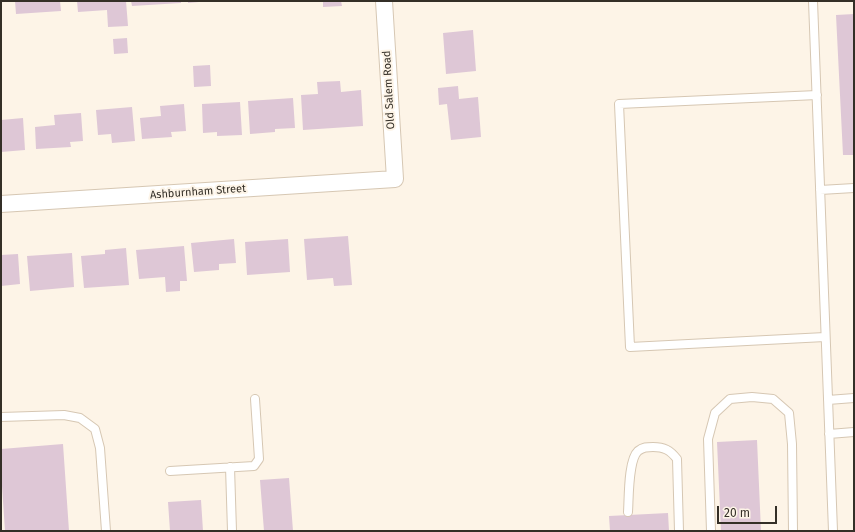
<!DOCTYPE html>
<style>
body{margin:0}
#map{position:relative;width:855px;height:532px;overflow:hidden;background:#fdf4e7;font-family:"Fira Sans",sans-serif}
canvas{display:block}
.frame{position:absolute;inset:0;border:2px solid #342f27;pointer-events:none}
.scale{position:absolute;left:717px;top:506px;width:60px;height:18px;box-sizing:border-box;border:2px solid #342f27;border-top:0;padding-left:5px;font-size:12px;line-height:14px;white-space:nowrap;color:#342f27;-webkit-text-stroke:3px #fdf4e7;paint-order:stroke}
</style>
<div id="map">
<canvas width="855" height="532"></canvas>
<div class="frame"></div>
<div class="scale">20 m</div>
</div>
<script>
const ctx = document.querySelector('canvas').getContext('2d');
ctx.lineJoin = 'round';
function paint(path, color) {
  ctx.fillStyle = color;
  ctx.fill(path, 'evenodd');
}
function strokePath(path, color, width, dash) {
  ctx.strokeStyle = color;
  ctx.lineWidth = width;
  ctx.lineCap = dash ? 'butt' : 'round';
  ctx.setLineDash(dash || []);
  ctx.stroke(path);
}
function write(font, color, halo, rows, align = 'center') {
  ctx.font = font + ' "Fira Sans",sans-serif';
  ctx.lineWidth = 4;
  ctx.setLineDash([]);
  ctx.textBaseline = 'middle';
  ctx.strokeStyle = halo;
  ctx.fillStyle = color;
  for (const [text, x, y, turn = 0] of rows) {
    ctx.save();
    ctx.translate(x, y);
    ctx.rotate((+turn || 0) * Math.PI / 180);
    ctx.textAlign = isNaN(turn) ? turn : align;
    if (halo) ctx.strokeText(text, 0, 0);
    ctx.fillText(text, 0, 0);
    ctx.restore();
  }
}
paint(new Path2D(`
 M15,1h45l1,10 -45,3z
 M77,1h49l2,25 -20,1 -1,-17 -29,2z
 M131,1h50v2l-49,3z
 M188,1h11v1l-11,1z
 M323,1h18l1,5 -19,1z
 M854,14v141h-11l-7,-140z
 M473,30l3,41 -30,3 -3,-41z
 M127,38l1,15 -14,1 -1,-15z
 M210,65l1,21 -17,1 -1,-21z
 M340,81l1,11 20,-2 2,36 -60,4 -2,-35 17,-1 -1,-12z
 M458,86l1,13 19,-2 3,40 -30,3 -4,-36 -8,1 -1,-17z
 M293,98l2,30 -20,1v3l-25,2 -2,-33z
 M240,102l2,33 -25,1v-4l-14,1 -1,-29z
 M184,104l2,27 -15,1 1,5 -30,2 -2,-21 21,-2 -1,-10z
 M132,107l3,34 -23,2 -1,-9 -13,1 -2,-25z
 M81,113l2,28 -13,1 1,5 -35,2 -1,-22 20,-2 -1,-10z
 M23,118l2,32 -24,2v-32z
 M348,236l4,49 -18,1 -1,-8 -26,2 -3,-41z
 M234,239l2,24 -17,1v6l-25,2 -3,-29z
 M288,239l2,33 -43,3 -2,-33z
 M184,246l3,35h-7v10l-14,1 -1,-15 -26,2 -3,-29z
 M126,248l3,37 -45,3 -3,-32 24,-2v-4z
 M72,253l2,34 -44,4 -3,-35z
 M18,254l2,30 -19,2v-31z
 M757,440l4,91h-40l-4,-89z
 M63,444l6,87h-64l-4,-60v-22z
 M289,478l4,53h-29l-4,-51z
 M201,500l2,31h-33l-2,-29z
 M668,513l1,18h-59l-1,-15z`), '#dec7d6');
const service = new Path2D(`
 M813,1l20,530
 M817,95l-198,9 11,243 195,-10
 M820,190l34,-2
 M828,400l26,-2
 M1,417l63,-2 16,3 15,11 5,19 6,83
 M829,434l25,-2
 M230,467l2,64
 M170,471l84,-5 5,-7 -4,-60
 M628,512c1,-14 0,-52 10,-61 5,-4 9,-4 15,-4 11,0 17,3 24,12l2,72
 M711,531l-3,-92 7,-26 15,-14 22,-2 21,2 16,14 3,31 1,87`);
const minor = new Path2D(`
 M1,204l394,-25 -11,-178`);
strokePath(service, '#d6c7b3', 10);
strokePath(minor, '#d6c7b3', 18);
strokePath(service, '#fff', 8);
strokePath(minor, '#fff', 16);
write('11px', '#342f27', '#fdf4e7', [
 ["Old Salem Road",389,90,-93],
 ["Ashburnham Street",198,192,-4]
]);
</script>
